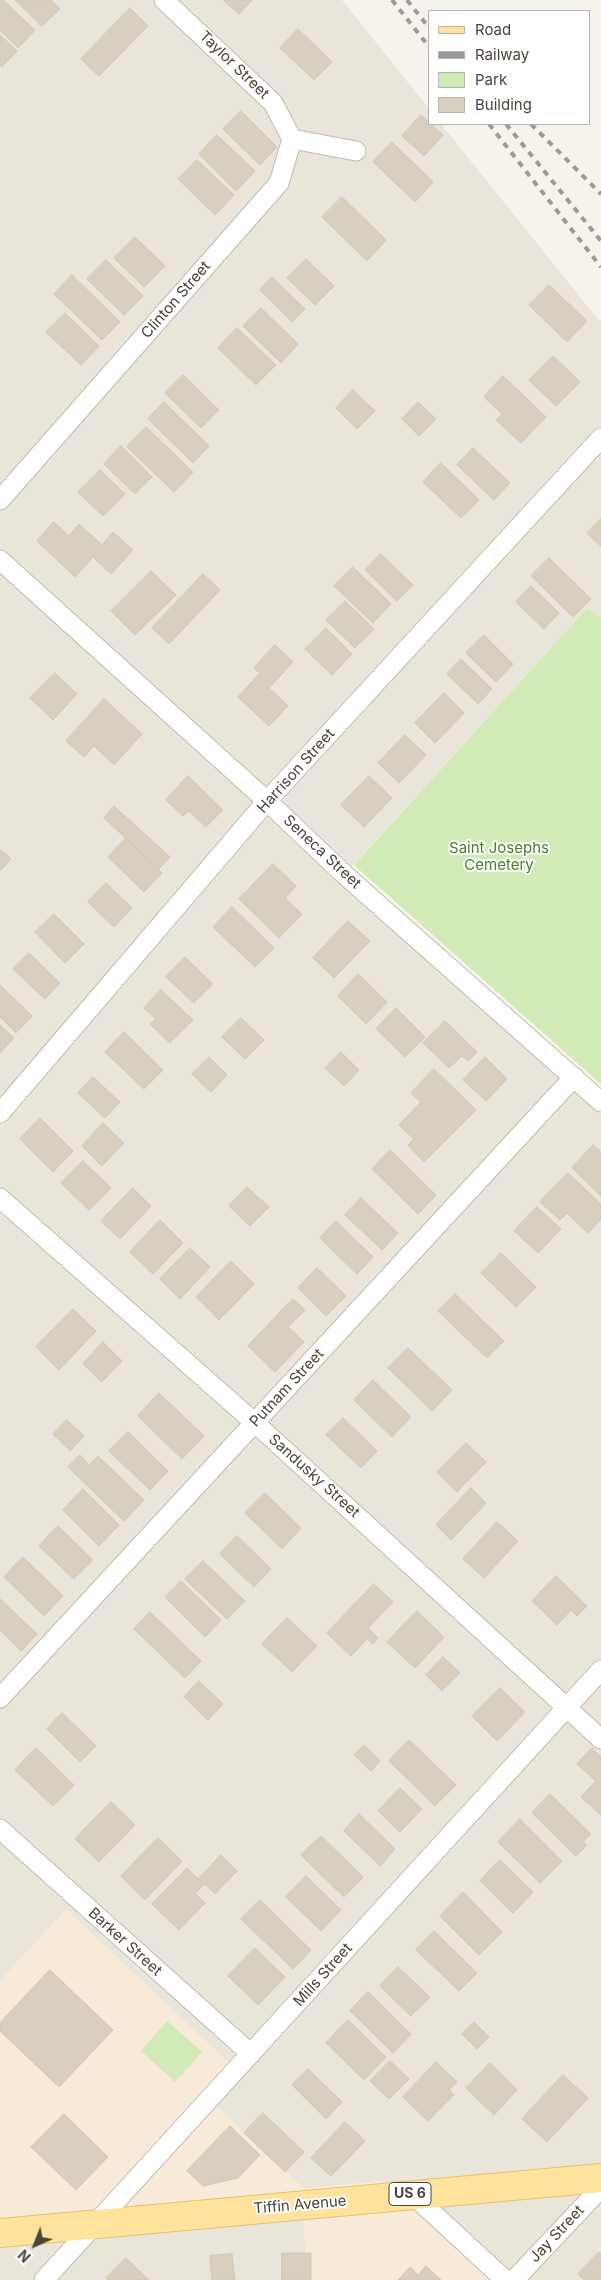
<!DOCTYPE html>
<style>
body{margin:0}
#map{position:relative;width:601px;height:2280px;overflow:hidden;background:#f6f3ec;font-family:Inter,sans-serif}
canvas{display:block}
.legend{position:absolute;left:428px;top:10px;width:162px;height:115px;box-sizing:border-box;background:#fff;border:1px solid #b7b4b0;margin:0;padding:6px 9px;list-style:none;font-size:15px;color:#4b4439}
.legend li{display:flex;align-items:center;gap:10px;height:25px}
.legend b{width:25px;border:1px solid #b7b4b0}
.north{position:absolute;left:10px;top:2220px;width:50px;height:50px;-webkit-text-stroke:4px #fff;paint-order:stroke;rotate:224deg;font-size:14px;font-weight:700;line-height:20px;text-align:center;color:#4b4439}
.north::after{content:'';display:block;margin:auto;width:18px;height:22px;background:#4b4439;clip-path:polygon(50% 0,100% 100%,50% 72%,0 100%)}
</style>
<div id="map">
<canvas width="601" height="2280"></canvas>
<ul class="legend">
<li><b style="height:6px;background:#ffe39c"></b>Road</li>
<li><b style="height:6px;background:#9a9a9a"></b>Railway</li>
<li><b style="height:14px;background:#d2eab5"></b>Park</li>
<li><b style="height:14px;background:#d8cfc1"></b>Building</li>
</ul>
<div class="north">N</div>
</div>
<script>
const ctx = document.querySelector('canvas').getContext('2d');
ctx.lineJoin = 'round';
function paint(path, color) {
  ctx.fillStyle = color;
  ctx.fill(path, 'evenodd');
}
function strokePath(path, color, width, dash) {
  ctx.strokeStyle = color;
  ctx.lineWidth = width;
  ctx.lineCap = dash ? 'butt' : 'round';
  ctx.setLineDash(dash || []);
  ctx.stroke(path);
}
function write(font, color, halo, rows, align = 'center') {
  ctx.font = font + ' Inter,sans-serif';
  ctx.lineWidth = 4;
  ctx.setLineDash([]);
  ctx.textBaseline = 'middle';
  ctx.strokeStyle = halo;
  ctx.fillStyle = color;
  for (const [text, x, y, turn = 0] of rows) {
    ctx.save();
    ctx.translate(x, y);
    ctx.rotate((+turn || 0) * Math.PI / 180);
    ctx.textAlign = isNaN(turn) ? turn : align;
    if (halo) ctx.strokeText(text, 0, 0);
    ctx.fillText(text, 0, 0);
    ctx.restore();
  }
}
paint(new Path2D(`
 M0,0h342l88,110v14h11l160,199v295l-14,-10 -242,266 256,228v1178h-108l-111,-99 -78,8 -88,-83 -216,-127z
 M303,2215l5,65h-308v-41z`), '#eae5da');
paint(new Path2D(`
 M66,1909l175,165 -25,32 88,83 78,-8 111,99h-185l-5,-65 -303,24v-259z`), '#f7ead8');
paint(new Path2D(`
 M587,608l14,10v466l-247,-219z
 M167,2021l35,31 -27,30 -34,-31z`), '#d2eab5');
const building = new Path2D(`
 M0,0h3l32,30 -17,18 -18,-18z
 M15,0h36l9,9 -18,17z
 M224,0h28l-13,14z
 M130,8l18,18 -49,50 -18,-17z
 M298,29l34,33 -18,18 -34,-32z
 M0,35l17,16 -15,16 -2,-2z
 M241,111l36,36 -17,18 -37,-36z
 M421,115l22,20 -19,21 -22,-20z
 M217,135l38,36 -19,20 -37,-37z
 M392,142l41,40 -18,20 -42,-40z
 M197,160l37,35 -19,20 -37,-36z
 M342,197l44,43 -19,21 -45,-44z
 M135,237l30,29 -21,21 -30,-29z
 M306,259l28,27 -19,19 -28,-27z
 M106,260l37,36 -19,19 -37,-36z
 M72,275l48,47 -18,18 -48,-46z
 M272,277l33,32 -13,13 -32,-32z
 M549,285l38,36 -20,21 -38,-37z
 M261,308l37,36 -17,19 -38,-37z
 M65,313l34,33 -18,19 -35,-33z
 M237,328l39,37 -20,20 -38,-37z
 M553,356l27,26 -24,24 -27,-26z
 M183,375l36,35 -18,18 -36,-35z
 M503,376l43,41 -25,26 -25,-23 6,-6 -18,-17z
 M353,390l22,21 -18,18 -21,-21z
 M164,402l45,44 -16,17 -45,-44z
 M418,402l18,17 -17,17 -17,-17z
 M146,427l47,45 -19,20 -47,-45z
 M121,446l31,31 -17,17 -31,-30z
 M473,448l37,35 -16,17 -37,-35z
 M441,463l38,37 -18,18 -38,-36z
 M100,470l25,24 -22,22 -25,-24z
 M601,519v27l-14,-13z
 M54,522l15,14 10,-12 23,21 11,-13 20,18 -22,24 -18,-17 -18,20 -38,-36z
 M381,554l32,31 -16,16 -32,-31z
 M549,558l42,41 -18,18 -42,-41z
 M353,567l38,37 -18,19 -39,-37z
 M151,571l25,24 -41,40 -24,-24z
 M203,574l17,16 -51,54 -17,-16z
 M531,586l28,27 -15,16 -28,-27z
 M345,601l29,28 -19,19 -29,-28z
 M326,628l26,26 -20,21 -27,-26z
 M484,635l29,29 -17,18 -30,-29z
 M275,645l18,17 -24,26 19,18 -19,20 -31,-29 22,-24 -6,-5z
 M461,659l31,30 -14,15 -31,-30z
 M55,673l22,21 -24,26 -23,-22z
 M444,693l20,20 -29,30 -20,-20z
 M104,699l38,35 -28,31 -20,-19 -10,11 -18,-16z
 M405,735l21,20 -27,28 -21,-20z
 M188,776l35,34 -17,17 -17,-16 -6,5 -17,-16z
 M369,776l23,22 -28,29 -23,-22z
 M114,806l56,51 -11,12 -55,-51z
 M126,838l36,35 -18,19 -36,-35z
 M0,849l11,10 -11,12z
 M273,864l23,22 -11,12 17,16 -23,24 -40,-39z
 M106,883l26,25 -18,19 -26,-25z
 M232,907l42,41 -19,19 -42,-40z
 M54,914l30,30 -19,19 -30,-31z
 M348,921l22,20 -36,37 -21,-20z
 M29,953l31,30 -15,16 -32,-30z
 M185,957l28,27 -19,19 -28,-26z
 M358,974l29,28 -21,22 -28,-28z
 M0,985l32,31 -16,17 -16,-16z
 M161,990l32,30 -23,23 -20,-19 6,-5 -12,-11z
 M396,1008l29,29 -20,20 -29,-28z
 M241,1018l23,22 -19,19 -23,-22z
 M445,1021l32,31 -9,9 -6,-5 -13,12 -26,-25z
 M0,1025l14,13 -14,15z
 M124,1032l39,38 -19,19 -39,-37z
 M341,1052l18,18 -15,16 -19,-18z
 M209,1057l18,18 -16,17 -19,-18z
 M485,1057l22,22 -21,22 -23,-21z
 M434,1069l42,41 -52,52 -16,-17 6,-6 -15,-14 22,-23 -10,-9z
 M93,1077l27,25 -15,16 -27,-25z
 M40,1118l33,33 -20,21 -33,-33z
 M103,1123l21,20 -22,23 -20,-20z
 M593,1145l8,7v44l-29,-28z
 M390,1150l46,45 -18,19 -46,-45z
 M83,1161l28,27 -22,22 -28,-27z
 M568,1173l33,31v15l-13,14 -21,-20 -7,7 -20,-18z
 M247,1187l22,20 -19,19 -21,-20z
 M133,1188l18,18 -31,33 -19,-18z
 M361,1198l37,35 -16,17 -37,-35z
 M537,1207l24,22 -23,24 -24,-22z
 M160,1220l23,23 -30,31 -23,-22z
 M336,1221l37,36 -16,17 -37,-36z
 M190,1248l20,19 -30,32 -20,-20z
 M501,1253l35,34 -20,20 -35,-34z
 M231,1261l23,23 -35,36 -23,-23z
 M317,1268l29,28 -20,20 -28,-28z
 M455,1294l49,47 -17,17 -49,-47z
 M293,1299l12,11 -17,17 16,15 -29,30 -27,-26z
 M73,1309l23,22 -37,39 -23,-23z
 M103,1342l19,19 -20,21 -19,-18z
 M408,1348l44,42 -20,21 -44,-43z
 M373,1380l38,37 -19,20 -38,-37z
 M159,1393l45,43 -22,23 -44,-43z
 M343,1418l34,33 -16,17 -35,-33z
 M67,1420l17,16 -14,15 -17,-17z
 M128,1432l40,39 -18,19 -41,-39z
 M466,1443l20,19 -29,30 -20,-20z
 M80,1455l9,10 9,-9 46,44 -20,21 -56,-54z
 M471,1488l15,15 -35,37 -15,-15z
 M83,1489l36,36 -20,21 -36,-36z
 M265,1493l36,35 -19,21 -37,-36z
 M497,1522l21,19 -34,37 -21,-19z
 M58,1526l35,34 -19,19 -35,-33z
 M237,1536l34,33 -17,18 -34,-33z
 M23,1557l40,39 -19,20 -40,-39z
 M203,1561l42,40 -18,18 -42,-40z
 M556,1576l31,30 -10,10 -6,-6 -14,15 -25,-24z
 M181,1581l40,39 -16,17 -40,-40z
 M374,1584l19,18 -25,26 10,10 -5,6 -6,-5 -16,17 -24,-23z
 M0,1599l37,35 -16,17 -21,-21z
 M417,1611l27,26 -29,31 -28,-26z
 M150,1612l51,49 -16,17 -51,-49z
 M287,1618l30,28 -25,26 -30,-28z
 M443,1657l17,16 -18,18 -16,-16z
 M199,1681l24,23 -15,16 -24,-23z
 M500,1688l25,24 -28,29 -25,-25z
 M62,1713l34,33 -16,16 -33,-33z
 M409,1740l47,45 -21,21 -46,-45z
 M364,1745l16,16 -9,10 -17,-16z
 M36,1748l38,37 -21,21 -38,-36z
 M592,1748l9,9v58l-20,-18 15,-16 -19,-17z
 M400,1788l22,21 -22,23 -22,-21z
 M550,1794l41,40 -8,8 4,3 -11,11 -44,-43z
 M111,1802l24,23 -36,37 -24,-23z
 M359,1814l36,35 -15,17 -36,-35z
 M520,1819l42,42 -22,22 -42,-41z
 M321,1836l42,41 -19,20 -43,-42z
 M158,1838l24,23 -37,39 -24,-24z
 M221,1855l16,16 -22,23 -10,-10 -10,9 10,10 -26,27 -27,-26 35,-36 11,11z
 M500,1860l33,32 -20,21 -33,-32z
 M306,1876l35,34 -20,21 -35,-34z
 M463,1892l39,40 -23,23 -39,-39z
 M260,1900l51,50 -18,19 -52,-50z
 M434,1931l43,42 -18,18 -43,-41z
 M255,1948l30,29 -27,28 -30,-29z
 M398,1967l32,30 -19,19 -31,-30z
 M50,1970l63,60 -54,57 -59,-56v-8z
 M368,1992l43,42 -18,19 -43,-42z
 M348,2020l38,37 -22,23 -38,-37z
 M474,2022l15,15 -12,12 -15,-15z
 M390,2061l19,18 -20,20 -19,-18z
 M436,2062l21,20 -8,8 5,5 -26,26 -25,-24z
 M490,2063l27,27 -23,25 -28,-27z
 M308,2069l34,33 -16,17 -34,-34z
 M563,2075l25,23 -41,44 -25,-23z
 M263,2113l41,39 -19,20 -41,-39z
 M64,2114l44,43 -32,33 -45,-43z
 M345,2122l20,19 -34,35 -20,-18z
 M230,2126l30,29 -22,23 -35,8 -16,-15z
 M599,2252l2,2v26h-17l-6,-6z
 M282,2253h29v27h-29z
 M232,2254l3,26h-23l-2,-24z
 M126,2258l23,22h-41l-2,-2z
 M426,2266l15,14h-43l12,-13 8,8z`);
paint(building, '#d8cfc1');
strokePath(building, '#d3c7b4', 1);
const minor = new Path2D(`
 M164,0l109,103 19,36
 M292,139l64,12
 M0,500l279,-317 13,-44
 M0,560l267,241 78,74 256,227
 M0,1113l267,-312 334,-363
 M0,1198l255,225 346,316
 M0,1698l574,-621
 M0,1829l251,225
 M412,2194l93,86
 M44,2280l557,-610
 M514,2280l87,-92`);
const primary = new Path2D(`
 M0,2233l601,-55`);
strokePath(minor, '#c2bbae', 21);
strokePath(primary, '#e6c16a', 30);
strokePath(minor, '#fff', 19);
strokePath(primary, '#ffe39c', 28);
strokePath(new Path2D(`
 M392,0l38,48
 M407,0l23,29
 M489,124l112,143
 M506,124l95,117
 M531,124l70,70`), '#9a9a9a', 4, [6, 6]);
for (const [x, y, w] of [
 [410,2194,42]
]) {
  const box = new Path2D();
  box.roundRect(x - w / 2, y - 11.5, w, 23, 4);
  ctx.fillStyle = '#fff';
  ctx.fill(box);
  strokePath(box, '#4b4439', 1);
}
write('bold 14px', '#4b4439', null, [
 ["US 6",410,2194]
]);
write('15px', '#4b4439', '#fff', [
 ["Taylor Street",234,65,44],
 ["Clinton Street",176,300,-49],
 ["Harrison Street",296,771,-48],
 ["Seneca Street",322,852,43],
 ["Putnam Street",287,1388,-47],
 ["Sandusky Street",314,1476,42],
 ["Barker Street",125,1942,42],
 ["Mills Street",323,1975,-48],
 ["Tiffin Avenue",300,2205,-5],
 ["Jay Street",557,2234,-47]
]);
write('15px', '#4a7f2a', '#fff', [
 ["Saint Josephs",499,848],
 ["Cemetery",499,865]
]);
</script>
